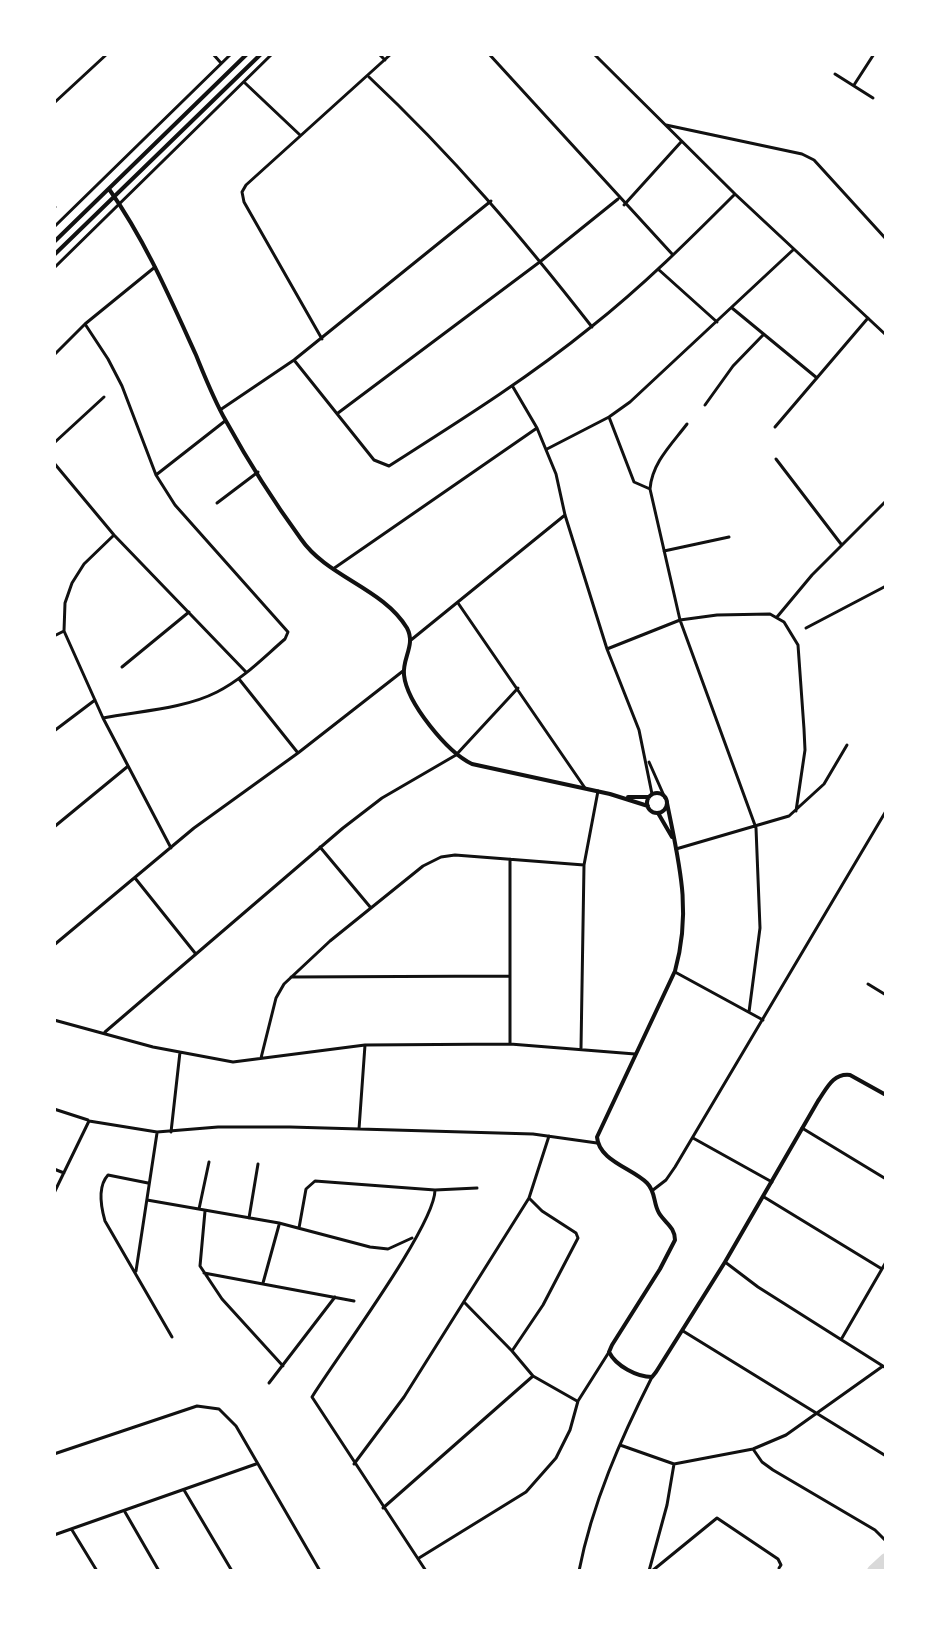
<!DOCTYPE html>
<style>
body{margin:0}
#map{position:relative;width:940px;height:1625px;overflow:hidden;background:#fff;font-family:"Fira Sans",sans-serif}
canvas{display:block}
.frame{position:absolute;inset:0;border:56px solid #fff;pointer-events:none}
</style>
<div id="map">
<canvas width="940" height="1625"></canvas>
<div class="frame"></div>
</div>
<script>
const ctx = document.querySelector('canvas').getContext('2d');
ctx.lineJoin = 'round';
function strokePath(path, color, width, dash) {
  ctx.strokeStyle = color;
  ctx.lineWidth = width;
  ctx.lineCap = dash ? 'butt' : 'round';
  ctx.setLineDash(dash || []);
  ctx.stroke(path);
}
strokePath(new Path2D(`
 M873,1571l13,-12`), '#d9d9d9', 12);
strokePath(new Path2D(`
 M213,54l8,9
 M379,54l6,6
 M489,54l184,201
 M594,54l141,140 151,141
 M835,74l38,24
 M369,77c84,79 152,159 223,250
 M245,83l55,52
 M854,85l20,-31
 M54,103l53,-49
 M666,125l136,29 12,6 72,79
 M624,205l57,-63
 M54,206l1,1
 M54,227l177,-173
 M54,268l218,-214
 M658,269l59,53
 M732,308l85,70
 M85,324l23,35 14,27 34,89 19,30 113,127 -3,7c-21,18 -42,40 -68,53 -33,17 -78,19 -114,26
 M322,339l-78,-137 -2,-10 4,-7 145,-131
 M54,355l31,-31 70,-57
 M294,360l80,100 15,6c69,-44 138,-87 202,-139 52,-41 98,-87 144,-133
 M513,387l24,41 19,46 9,41 42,134 32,81 13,64
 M705,405l28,-39 31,-32
 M220,410l74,-50 197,-159
 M338,413l203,-152 77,-62
 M609,417l25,65 16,7
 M687,424c-16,21 -35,39 -37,65l30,131 76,208 4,100 -11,84
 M775,427l93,-109
 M54,443l50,-46
 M547,449l62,-32 21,-15 164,-153
 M776,459l65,85
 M54,463l60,72 132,137
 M156,475l69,-54
 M217,503l41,-31
 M114,535l-30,29 -12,19 -7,20 -1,28 39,87 68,130
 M664,551l65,-14
 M333,569l204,-141
 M458,603l127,185
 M777,617l35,-42 74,-74
 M806,628l80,-42
 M54,636l10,-5
 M411,640l154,-125
 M607,649l73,-29 37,-5 53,-1 14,8 14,23 6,84 1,21 -9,61
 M122,667l67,-55
 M239,679l59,74
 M54,731l41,-31
 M649,762l16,36
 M54,827l73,-60
 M320,847l51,61
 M676,849l113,-33 35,-32 23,-39
 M135,878l60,75
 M54,945l140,-117 104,-75 105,-82
 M675,972l88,48
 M291,977l219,-1
 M868,984l18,11
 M54,1020l99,27 80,15 132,-17 145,-1 125,10
 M105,1032l238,-204 39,-30 74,-43 62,-67
 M510,1044v-185
 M581,1048l3,-183 14,-74
 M261,1058l15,-60 8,-14 46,-43 93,-75 18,-9 14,-2 129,10
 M54,1109l34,11
 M802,1128l84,51
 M359,1129l6,-84
 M171,1132l9,-80
 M693,1138l79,44
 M54,1169l10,4
 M148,1183l-40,-8c-11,12 -7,32 -3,46l67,116
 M653,1190l13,-10 9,-13 211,-356
 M54,1193l35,-72 68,11 61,-5h72l243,7 64,9
 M764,1197l118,72
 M147,1200l132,23 91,24 18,2 24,-11
 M199,1209l10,-47
 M205,1211l-5,55 22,33 61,67
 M249,1218l9,-54
 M299,1228l7,-39 9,-8 120,9 42,-2
 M725,1262l33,25 128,81
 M136,1271l21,-138
 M204,1273l150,28
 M263,1283l16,-58
 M464,1302l48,49 21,25 44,25
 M683,1331l203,125
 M842,1338l44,-76
 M512,1351l31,-46 35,-67 -2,-5 -34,-22 -13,-13
 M269,1383l66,-86
 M620,1445l54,19 79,-15 33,-14 97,-69
 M753,1449l9,13 11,8 102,60 11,11
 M54,1454l143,-48 22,3 17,17 84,145
 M354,1464l50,-67 125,-199 20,-62
 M184,1490l48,81
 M383,1508l150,-132
 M125,1512l34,59
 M72,1530l25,41
 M54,1535l202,-71
 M419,1558l107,-66 30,-34 14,-28 8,-29 31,-49
 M426,1571l-114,-174c24,-39 123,-171 123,-207
 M579,1571c13,-67 42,-133 73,-194
 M649,1571l18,-66 7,-41
 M652,1571l65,-53 61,41 3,6 -2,3`), '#111', 3);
strokePath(new Path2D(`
 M109,189c36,51 61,109 87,166 9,22 18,45 30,66 22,40 48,81 75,118 26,38 82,49 106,89 9,17 -5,30 -3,47 3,28 43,77 68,89l138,30 38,12
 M54,242l193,-188
 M54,255l207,-201
 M647 803a10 10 0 1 1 20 0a10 10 0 1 1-20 0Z
 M628,797h21
 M667,803c12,60 25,107 8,168l-78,166c2,24 35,31 50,46 9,9 6,20 12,30 6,10 16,14 16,27l-15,29 -48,76 -3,7c7,14 28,25 43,25l4,-5 69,-110 93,-161c9,-13 15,-28 32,-26l36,20
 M658,813l14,24`), '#111', 4);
</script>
